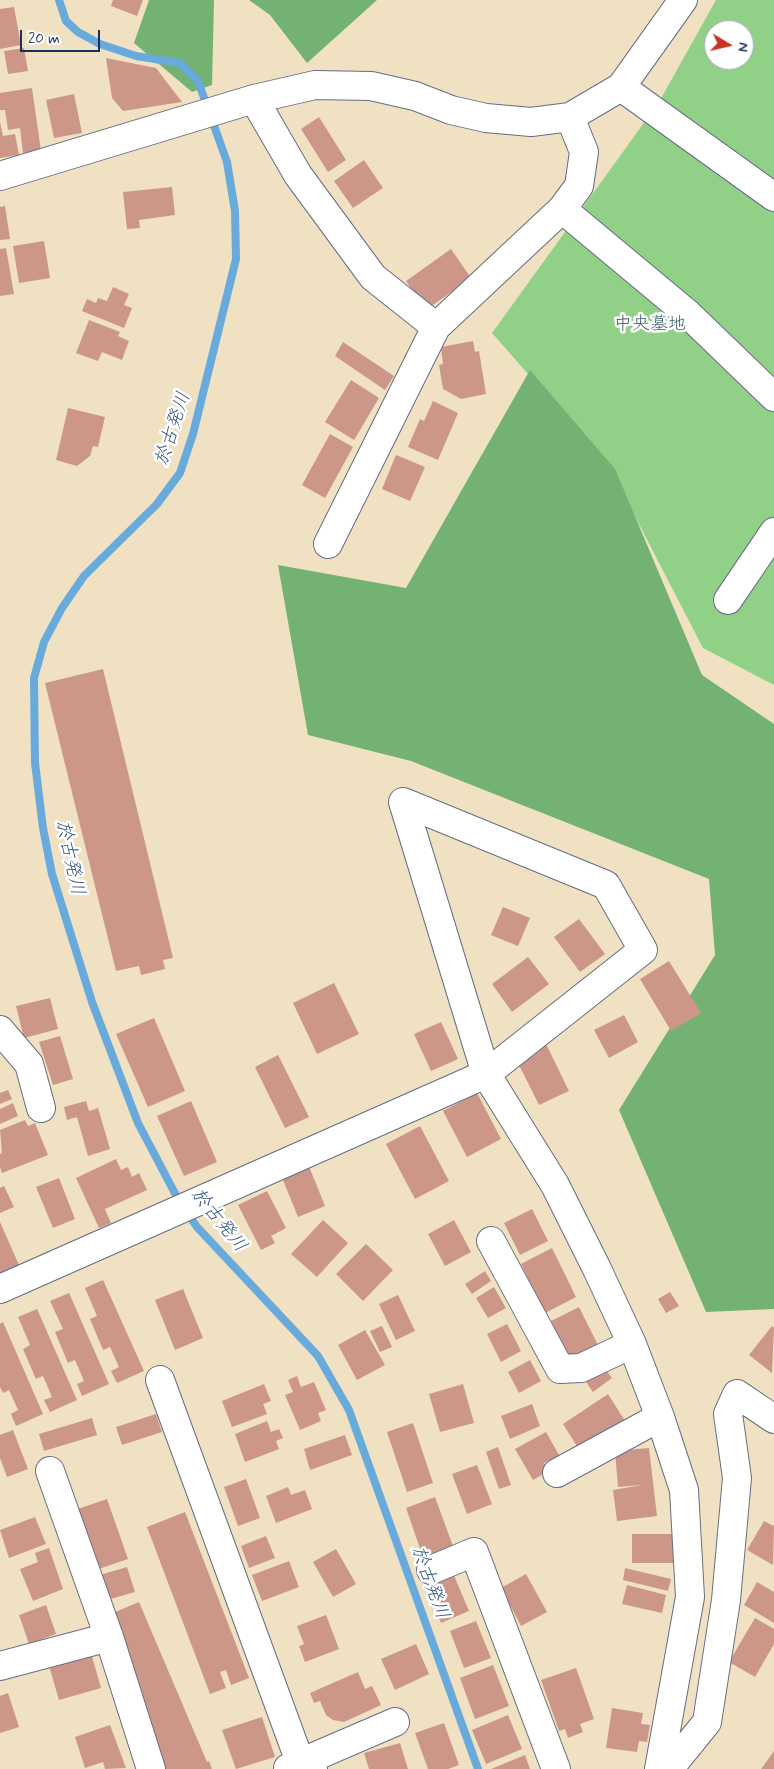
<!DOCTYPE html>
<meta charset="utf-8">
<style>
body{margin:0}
#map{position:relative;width:774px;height:1769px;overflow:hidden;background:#f0e1c2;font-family:Mynerve,sans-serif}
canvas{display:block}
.north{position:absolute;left:704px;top:20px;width:50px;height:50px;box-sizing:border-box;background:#fff;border:1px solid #a4acbf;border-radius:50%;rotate:99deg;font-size:14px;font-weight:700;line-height:20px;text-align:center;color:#1b2f5e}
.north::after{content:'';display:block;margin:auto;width:18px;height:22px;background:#c8321e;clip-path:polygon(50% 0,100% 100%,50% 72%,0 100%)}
.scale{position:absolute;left:20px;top:30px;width:80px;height:22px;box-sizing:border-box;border:2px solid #1b2f5e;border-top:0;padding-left:6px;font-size:15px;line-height:18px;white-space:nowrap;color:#1b2f5e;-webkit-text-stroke:4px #fff;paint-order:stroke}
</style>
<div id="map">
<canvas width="774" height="1769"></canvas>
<div class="north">N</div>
<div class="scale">20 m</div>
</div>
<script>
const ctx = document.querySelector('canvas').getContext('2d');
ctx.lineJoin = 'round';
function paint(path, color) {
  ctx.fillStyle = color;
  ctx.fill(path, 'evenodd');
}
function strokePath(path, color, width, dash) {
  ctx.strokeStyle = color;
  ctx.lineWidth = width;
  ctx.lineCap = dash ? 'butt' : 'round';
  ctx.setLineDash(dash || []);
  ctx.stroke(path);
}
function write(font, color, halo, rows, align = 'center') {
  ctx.font = font + ' Mynerve,"Klee One",sans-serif';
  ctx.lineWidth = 5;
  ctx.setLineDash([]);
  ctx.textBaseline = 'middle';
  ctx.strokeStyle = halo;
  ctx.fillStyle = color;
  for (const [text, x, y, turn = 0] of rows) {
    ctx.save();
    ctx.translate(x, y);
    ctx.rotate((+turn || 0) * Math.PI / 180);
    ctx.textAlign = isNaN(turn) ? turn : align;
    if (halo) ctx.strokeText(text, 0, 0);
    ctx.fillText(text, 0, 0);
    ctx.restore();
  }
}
paint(new Path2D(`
 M716,0h58v685l-71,-37 -94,-182 -117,-133 167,-231zM714,30h30v30h-30z`), '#90d087');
paint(new Path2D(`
 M149,0h65l-2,85 -20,7 -58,-49z
 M249,0h128l-70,63 -37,-48z
 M530,370l85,99 87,206 72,49v585l-68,3 -87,-202 96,-155 -6,-76 -298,-118 -103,-26 -30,-170 128,23z`), '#74b274');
strokePath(new Path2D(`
 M59,0l7,21 12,11 22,12 36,12 44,7 18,18 29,81 8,49 1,48 -43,175 -13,39 -23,31 -73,72 -22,32 -18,34 -10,36 1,85 8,65 9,46 40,128 46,121 41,78 18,26 121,129 31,54 129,359`), '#68aadc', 8);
paint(new Path2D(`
 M113,0h30l-6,16 -26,-10z
 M14,7l7,38 -21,4v-40z
 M24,48l4,23 -20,3 -4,-23z
 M106,58l50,10 26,34 -59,9 -11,-13z
 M32,88l9,63 -18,2 -3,-25 -12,2 -3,-20h-5v-17z
 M74,94l8,39 -28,5 -8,-38z
 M319,117l27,43 -18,12 -27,-43z
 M0,122l3,14 12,-2 4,21 -19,3z
 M364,160l19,28 -30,20 -19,-27z
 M172,187l3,28 -36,5 1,8 -13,1 -4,-37z
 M5,206l5,33 -10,1v-33z
 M44,241l6,37 -31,5 -6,-37z
 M6,248l8,46 -14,2v-47z
 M451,249l20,29 -45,32 -20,-29z
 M113,287l16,7 -5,11 8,3 -8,20 -42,-17 5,-12 9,4 2,-5 9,3z
 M89,320l31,12 -2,4 11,5 -7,19 -20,-8 -4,9 -22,-8z
 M473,341l2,11 4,-1 7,43 -25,5 -18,-10 -4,-24 4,-1 -2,-17z
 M343,342l51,34 -9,14 -50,-34z
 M351,380l28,18 -25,42 -29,-18z
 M433,401l25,12 -20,47 -30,-13 12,-28 4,2z
 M68,408l37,9 -7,30 -5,-1 -3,10 -13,10 -21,-6z
 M330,434l23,13 -28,51 -23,-13z
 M396,455l29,12 -15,34 -28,-12z
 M103,669l70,289 -10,2 2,9 -24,6 -2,-9 -23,5 -71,-288z
 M503,907l27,11 -12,28 -27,-11z
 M579,919l26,35 -25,18 -26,-35z
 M528,957l21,27 -37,28 -20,-28z
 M669,961l32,52 -30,18 -31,-52z
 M334,983l25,51 -42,20 -24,-51z
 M50,998l8,31 -34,9 -8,-32z
 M624,1015l14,27 -29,16 -15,-28z
 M154,1018l31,73 -37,16 -32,-73z
 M441,1022l17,37 -27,12 -17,-37z
 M60,1036l13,43 -20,6 -14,-43z
 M546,1044l23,47 -30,14 -23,-46z
 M278,1055l31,62 -24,11 -30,-61z
 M8,1090l4,9 -12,5v-11z
 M477,1093l24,46 -34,18 -24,-46z
 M86,1101l3,10 9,-3 12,41 -22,7 -11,-39 -10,3 -3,-13z
 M191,1101l26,61 -33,14 -27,-60z
 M13,1103l5,13 -18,8v-15z
 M25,1120l3,6 7,-3 13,32 -46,18 -2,-6v-13l2,-1 -2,-23z
 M420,1126l29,55 -34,18 -29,-55z
 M116,1159l5,11 7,-3 4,10 7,-4 8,17 -42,19 6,14 -12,5 -23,-50z
 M308,1164l17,42 -27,11 -17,-42z
 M59,1178l16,41 -22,9 -17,-41z
 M4,1186l10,21 -14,6v-25z
 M267,1191l19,37 -15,8 4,7 -14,7 -23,-45z
 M532,1209l16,32 -28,14 -16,-32z
 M323,1220l25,23 -31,34 -26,-23z
 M454,1220l17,32 -26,14 -17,-32z
 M0,1222l19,43 -19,9z
 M366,1244l27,26 -30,31 -27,-27z
 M552,1248l24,49 -31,16 -24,-49z
 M485,1271l6,10 -19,13 -7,-10z
 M103,1280l41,91 -27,12 -6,-12 8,-4 -9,-20 -7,3 -13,-31 7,-3 -12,-28z
 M494,1287l12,21 -18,10 -12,-20z
 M183,1289l20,49 -28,12 -20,-50z
 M670,1292l9,14 -13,7 -8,-14z
 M69,1293l40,91 -27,12 -5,-12 7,-3 -9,-21 -7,3 -13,-31 8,-3 -13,-28z
 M398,1295l17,36 -19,9 -17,-36z
 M579,1307l19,38 -28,14 -19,-38z
 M37,1309l40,91 -27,12 -6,-12 8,-3 -9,-21 -7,3 -13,-30 7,-4 -12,-28z
 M3,1322l40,92 -27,12 -5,-12 7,-4 -9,-20 -6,3 -3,-6v-63z
 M507,1324l14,27 -20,11 -14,-28z
 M382,1326l10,21 -12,5 -10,-21z
 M772,1326l2,2 -2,45 -23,-18z
 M365,1330l20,35 -28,15 -19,-35z
 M530,1360l11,21 -22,12 -11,-21z
 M605,1369l7,9 -19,14 -7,-10z
 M297,1376l4,11 13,-5 12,28 -8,3 3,8 -21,9 -15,-35 8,-3 -5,-12z
 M264,1384l7,17 -8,3 4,10 -35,13 -10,-26z
 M463,1384l11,39 -34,9 -11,-38z
 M608,1394l17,27 -45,30 -17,-27z
 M532,1404l8,22 -30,13 -9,-23z
 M156,1414l6,18 -40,13 -6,-18z
 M92,1418l5,17 -53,16 -5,-17z
 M267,1421l4,11 8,-3 4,9 -7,3 3,8 -34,13 -10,-28z
 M413,1423l20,60 -26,9 -20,-60z
 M13,1430l15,39 -21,8 -7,-19v-23z
 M546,1432l13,23 -15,8 5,8 -16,9 -18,-31z
 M345,1435l7,20 -42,15 -6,-21z
 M498,1447l13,38 -12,4 -13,-37z
 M649,1448l8,68 -40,5 -4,-31 29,-5 -24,2 -3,-36z
 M477,1465l15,39 -25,10 -15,-40z
 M246,1479l14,39 -22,8 -14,-39z
 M288,1487l3,8 14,-5 7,19 -36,14 -10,-27z
 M435,1497l19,52 -30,11 -18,-52z
 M107,1499l21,60 -41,14 -21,-60z
 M185,1512l64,166 -18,7 -5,-15 -6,2 6,16 -16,6 -63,-167z
 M35,1517l11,27 -37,14 -9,-28z
 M764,1521l10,5 -1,39 -26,-15z
 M632,1534h42v29h-42z
 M266,1536l9,22 -26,10 -8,-22z
 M49,1548l14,41 -30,12 -13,-32 18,-7 -3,-9z
 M336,1549l20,35 -23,13 -20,-35z
 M289,1561l10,26 -37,14 -10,-26z
 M127,1567l8,25 -35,10 -7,-25z
 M625,1568l46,11 -3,12 -45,-11z
 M453,1573l16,38 -28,12 -16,-38z
 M526,1574l21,38 -26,14 -20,-38z
 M757,1582l17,10v31l-30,-18z
 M627,1585l39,10 -4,18 -40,-9z
 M139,1602l68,160 2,-1 3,8h-47l-64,-151z
 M46,1605l10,29 -27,10 -10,-29z
 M326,1615l13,34 -34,13 -6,-16 5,-2 -7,-18z
 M755,1618l19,11v15l-19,33 -26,-15z
 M476,1621l15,37 -27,10 -14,-37z
 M416,1644l13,30 -34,16 -14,-31z
 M91,1653l10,35 -42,12 -10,-34z
 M493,1665l16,41 -34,13 -15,-41z
 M576,1668l18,51 -14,5 3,8 -15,6 -3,-9 -6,2 -18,-51z
 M358,1672l7,17 7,-3 9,19 -37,17 -11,-2 -7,-5 -6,-14 -6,2 -4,-10z
 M8,1693l11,34 -19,6v-37z
 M612,1708l31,5 -2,11 9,1 -3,17 -8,-1 -2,11 -31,-4z
 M508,1715l14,34 -36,15 -14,-34z
 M262,1717l13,40 -39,12 -14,-39z
 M444,1723l15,42 -11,4h-20l-13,-36z
 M110,1725l16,43 -21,1 -2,-7 -18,6 -10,-31z
 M400,1743l8,26h-39l-5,-16z
 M774,1751v18h-13z
 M525,1755l5,14h-39z`), '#cc9789');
const minor = new Path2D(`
 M621,87l153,110
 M254,99l44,76 75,102 63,50
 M0,176l254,-77 61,-14 56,1 44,10 36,14 35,8 45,4 39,-5 51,-30 62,-87
 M562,209l126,105 86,83
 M328,544l108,-217 126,-118 17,-23 5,-34 -14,-35
 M728,600l46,-68
 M0,1030l29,34 12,44
 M491,1241l69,128 21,-1 51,-24
 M0,1289l486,-215 157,-124 -37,-65 -203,-83 83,272 69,111 42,84 35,75 28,73 24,73 6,107 -31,172
 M160,1380l140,382 13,7
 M50,1471l59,166 42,132
 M557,1473l103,-56
 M431,1570l43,-18 82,217
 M0,1666l109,-29
 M288,1768l107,-46
 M669,1769l38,-47 19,-122 11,-122 -9,-64 9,-20 37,25`);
strokePath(minor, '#666d81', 30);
strokePath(minor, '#fff', 28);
write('18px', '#3e5f6a', '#fff', [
 ["中央墓地",650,325]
]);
write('italic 19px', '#365a8a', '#fff', [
 ["於古発川",174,429,-72],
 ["於古発川",69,858,78],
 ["於古発川",218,1221,51],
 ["於古発川",429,1583,70]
]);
</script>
